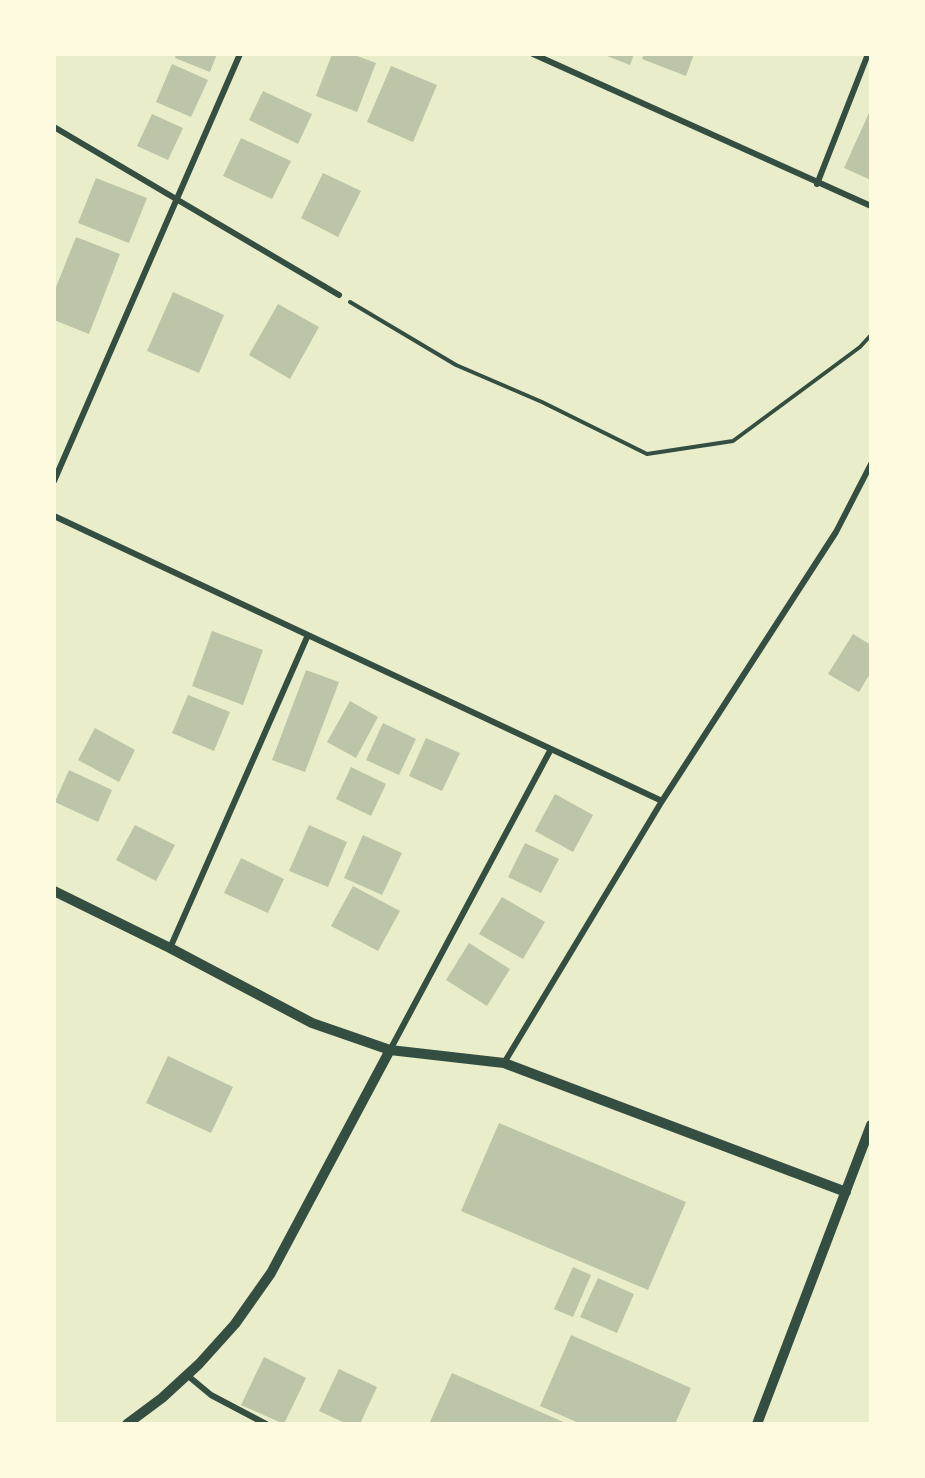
<!DOCTYPE html>
<style>
body{margin:0}
#map{position:relative;width:925px;height:1478px;overflow:hidden;background:#e9edc9;font-family:"Public Sans",sans-serif}
canvas{display:block}
.frame{position:absolute;inset:0;border:56px solid #fefae0;pointer-events:none}
</style>
<div id="map">
<canvas width="925" height="1478"></canvas>
<div class="frame"></div>
</div>
<script>
const ctx = document.querySelector('canvas').getContext('2d');
ctx.lineJoin = 'round';
function paint(path, color) {
  ctx.fillStyle = color;
  ctx.fill(path, 'evenodd');
}
function strokePath(path, color, width, dash) {
  ctx.strokeStyle = color;
  ctx.lineWidth = width;
  ctx.lineCap = dash ? 'butt' : 'round';
  ctx.setLineDash(dash || []);
  ctx.stroke(path);
}
paint(new Path2D(`
 M176,54h41l-7,18 -35,-14z
 M332,54h20l24,9 -19,49 -41,-16z
 M602,54h32l-4,11z
 M644,54h50l-8,22 -44,-17z
 M172,64l36,16 -17,37 -35,-15z
 M391,66l46,19 -24,57 -46,-20z
 M263,91l49,23 -14,30 -49,-24z
 M869,113l2,1v66l-27,-12z
 M152,114l31,14 -15,32 -31,-14z
 M241,138l50,23 -19,38 -49,-23z
 M323,173l38,18 -23,46 -37,-19z
 M96,178l51,20 -18,45 -51,-20z
 M76,237l44,17 -31,80 -35,-14v-28z
 M173,292l51,23 -25,58 -52,-22z
 M278,304l41,23 -29,52 -41,-24z
 M212,631l51,19 -20,55 -51,-19z
 M853,634l18,11v27l-12,20 -31,-18z
 M306,670l33,12 -34,90 -33,-12z
 M188,695l42,17 -16,39 -42,-18z
 M350,701l28,16 -22,41 -29,-16z
 M383,723l33,16 -17,36 -33,-15z
 M95,728l40,22 -16,32 -41,-22z
 M426,738l34,15 -18,38 -33,-15z
 M351,767l35,17 -15,32 -35,-17z
 M69,770l43,20 -14,32 -43,-20z
 M555,794l38,21 -20,37 -38,-21z
 M135,825l40,20 -19,36 -40,-21z
 M309,825l38,17 -19,45 -39,-16z
 M363,835l39,18 -20,42 -38,-17z
 M525,843l34,16 -18,34 -33,-16z
 M241,858l43,21 -16,34 -44,-20z
 M353,886l47,25 -22,40 -47,-25z
 M502,897l43,25 -22,37 -44,-25z
 M469,943l41,26 -23,37 -41,-26z
 M168,1056l65,31 -22,46 -65,-30z
 M499,1123l187,79 -38,88 -187,-79z
 M573,1267l18,8 -18,42 -19,-8z
 M598,1278l36,16 -17,39 -37,-16z
 M571,1335l120,53 -16,36h-94l-41,-18z
 M264,1357l42,21 -22,46 -43,-19z
 M339,1369l38,18 -17,37h-13l-28,-13z
 M452,1373l116,51h-139z`), '#bcc5a7');
strokePath(new Path2D(`
 M350,302l106,63 86,37 105,52 86,-13 127,-94 11,-12`), '#344e41', 4);
strokePath(new Path2D(`
 M533,54l338,152
 M54,127l285,168
 M817,184l51,-130
 M54,481l186,-427
 M54,516l608,285
 M170,948l138,-313
 M390,1050l161,-301
 M504,1063l158,-262 174,-269 35,-68
 M187,1375l24,20 55,29`), '#344e41', 6);
strokePath(new Path2D(`
 M54,891l116,57 142,75 78,27 114,13 342,129
 M127,1424l35,-26 37,-34 36,-40 36,-51 119,-223
 M757,1424l114,-299`), '#344e41', 10);
</script>
